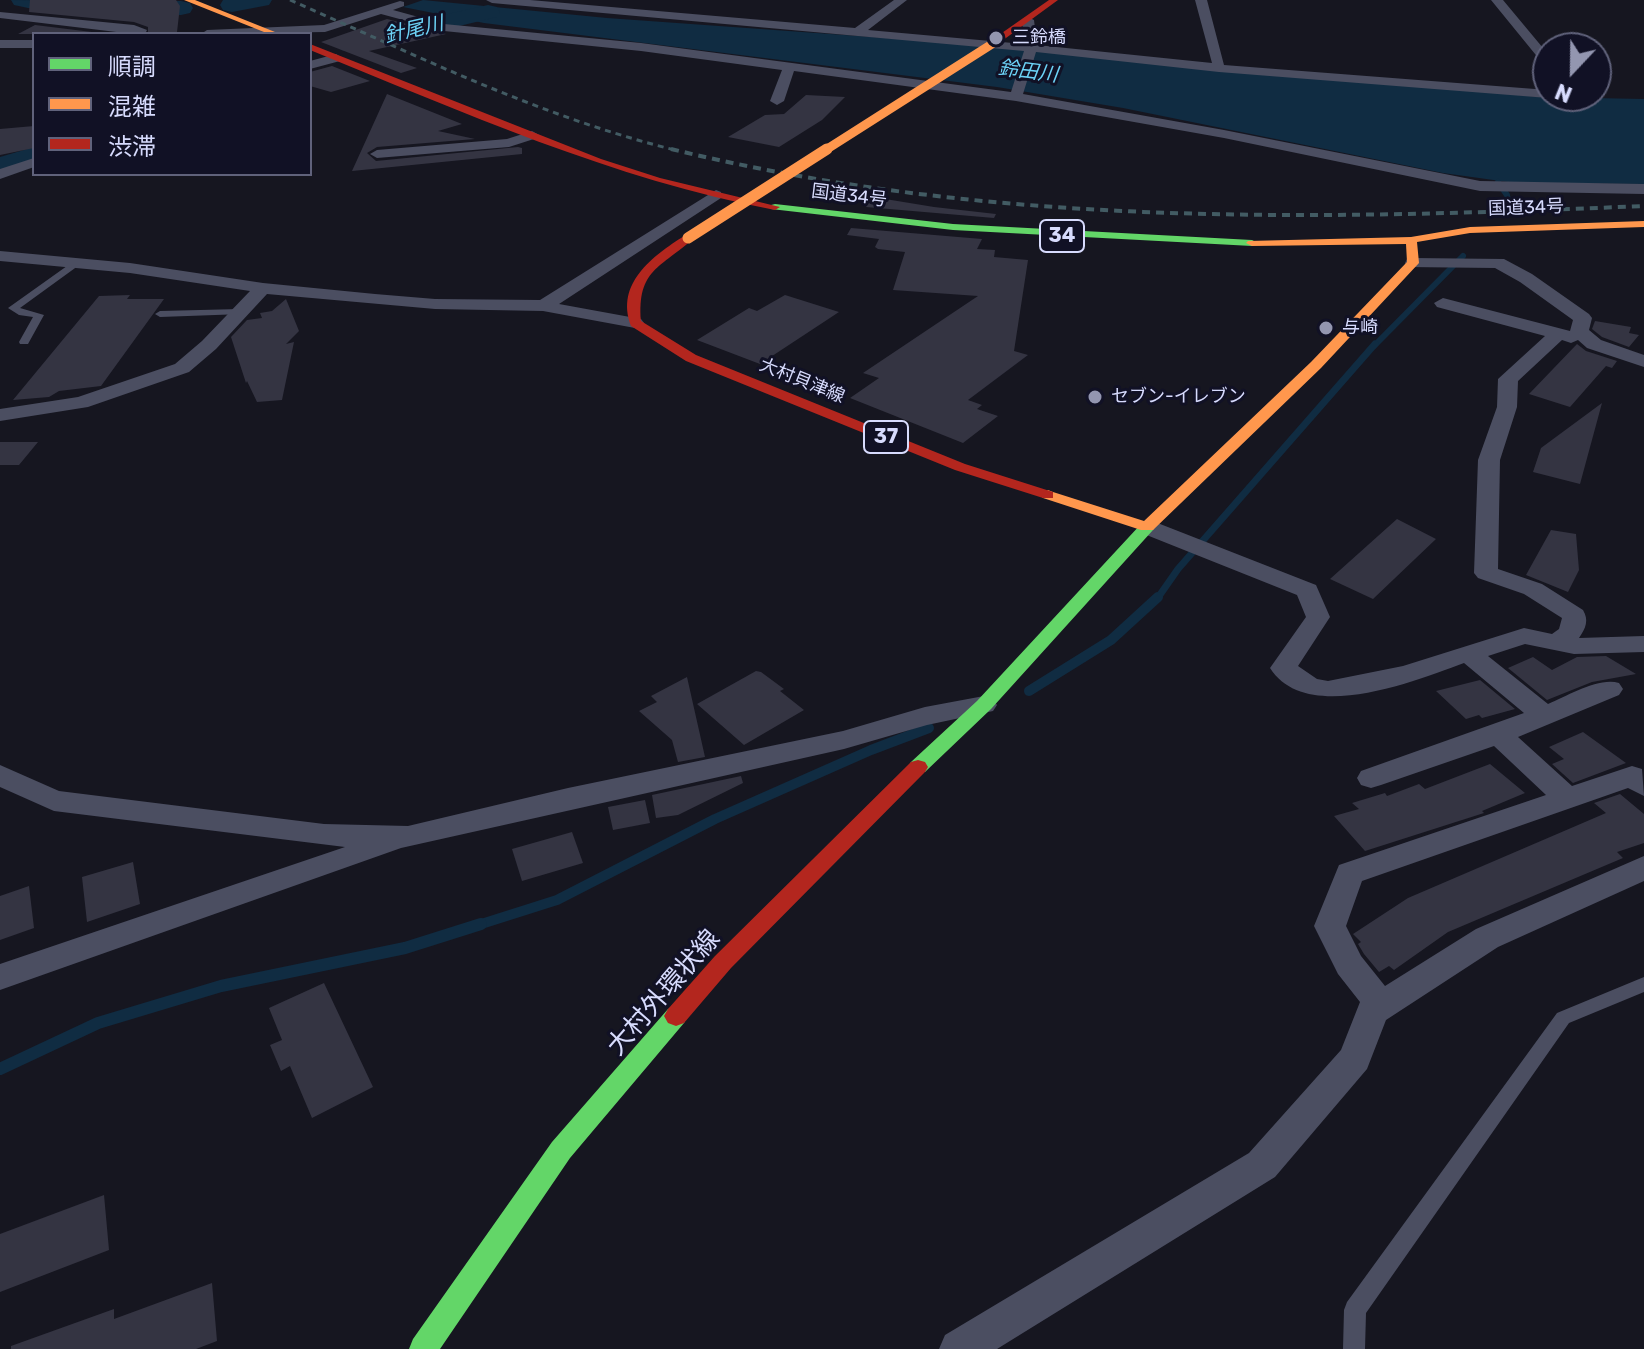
<!DOCTYPE html>
<meta charset="utf-8">
<style>
body{margin:0}
#map{position:relative;width:1644px;height:1349px;overflow:hidden;background:#161620;font-family:Rubik,"Noto Sans JP",sans-serif}
canvas{display:block}
.legend{position:absolute;left:32px;top:32px;width:280px;height:144px;box-sizing:border-box;background:#111125;border:2px solid #60627b;margin:0;padding:10px 14px;list-style:none;font-size:24px;color:#d7dbfd}
.legend li{display:flex;align-items:center;gap:16px;height:40px}
.legend b{width:40px;border:2px solid #60627b}
.north{position:absolute;left:1532px;top:32px;width:80px;height:80px;box-sizing:border-box;background:#111125;border:2px solid #60627b;border-radius:50%;rotate:202deg;font-size:22px;font-weight:700;line-height:32px;text-align:center;color:#d7dbfd}
.north::after{content:'';display:block;margin:auto;width:28px;height:36px;background:#9396b0;clip-path:polygon(50% 0,100% 100%,50% 72%,0 100%)}
</style>
<div id="map">
<canvas width="1644" height="1349"></canvas>
<ul class="legend">
<li><b style="height:10px;background:#63d668"></b>順調</li>
<li><b style="height:10px;background:#ff974d"></b>混雑</li>
<li><b style="height:10px;background:#b3261e"></b>渋滞</li>
</ul>
<div class="north">N</div>
</div>
<script>
const ctx = document.querySelector('canvas').getContext('2d');
ctx.lineJoin = 'round';
function paint(path, color) {
  ctx.fillStyle = color;
  ctx.fill(path, 'evenodd');
}
function strokePath(path, color, width, dash) {
  ctx.strokeStyle = color;
  ctx.lineWidth = width;
  ctx.lineCap = dash ? 'butt' : 'round';
  ctx.setLineDash(dash || []);
  ctx.stroke(path);
}
function write(font, color, halo, rows, align = 'center') {
  ctx.font = font + ' Rubik,"Noto Sans JP",sans-serif';
  ctx.lineWidth = 6;
  ctx.setLineDash([]);
  ctx.textBaseline = 'middle';
  ctx.strokeStyle = halo;
  ctx.fillStyle = color;
  for (const [text, x, y, turn = 0] of rows) {
    ctx.save();
    ctx.translate(x, y);
    ctx.rotate((+turn || 0) * Math.PI / 180);
    ctx.textAlign = isNaN(turn) ? turn : align;
    if (halo) ctx.strokeText(text, 0, 0);
    ctx.fillText(text, 0, 0);
    ctx.restore();
  }
}
paint(new Path2D(`
 M423,0l184,18 363,26 570,53 104,2v85l-129,-1 -72,-10 -320,-65 -126,-21 -513,-64 -81,-16z`), '#102c42');
strokePath(new Path2D(`
 M1498,182l9,13 2,12
 M1374,346l89,-90`), '#102c42', 6);
strokePath(new Path2D(`
 M1157,599l21,-30 197,-225`), '#102c42', 7);
strokePath(new Path2D(`
 M1029,691l82,-51 47,-43
 M475,926l82,-26 158,-81 156,-69 58,-22`), '#102c42', 10);
strokePath(new Path2D(`
 M0,1069l98,-46 123,-37 184,-38 76,-24`), '#102c42', 12);
paint(new Path2D(`
 M11,0l170,1 9,2 3,5 -3,5 -9,2c-55,-1 -113,3 -167,-10z
 M223,0h49l-3,5 -37,7 -9,-2 -3,-5z
 M488,5l9,2 3,5 -3,5 -147,35 -9,-2 -4,-6 4,-6z
 M34,147v19l-34,11v-20z`), '#102c42');
paint(new Path2D(`
 M30,0h146l4,6 -3,26 -29,2v-7l-14,-5 -105,-10z
 M387,19l59,15 -77,17 48,17 -16,5 -80,-31z
 M35,25l73,9h-90z
 M332,66l38,15 -39,11 -21,-6v-14z
 M387,94l75,30 -24,7 37,8 -98,8 -10,6 9,8 142,-14 4,1v6l-170,17z
 M806,95l39,2 -23,23 -43,27 -51,-10 37,-22 19,-1z
 M34,126v22l-34,7v-26z
 M873,197l61,10 62,7 -2,4 -128,-11z
 M851,228l131,11 -5,10 18,1 -1,7 34,3 -14,91 14,4 -60,45 14,5 -5,4 21,7 -35,27 -113,-45 29,-20 -16,-5 115,-77 -85,-6 12,-38 -27,-3 -3,-2 4,-8 -32,-4z
 M130,295l-3,4h37l-63,87 -42,5 -10,6 -36,3 86,-104z
 M785,295l54,17 -79,52 -63,-24 52,-32 8,3z
 M286,299l13,32 -13,13 8,-2 -12,58 -25,2 -10,-21 -1,2 -15,-46 16,-17 15,-2 -2,-5 12,-2z
 M1595,321l36,6 -2,6 10,2 -10,12 -27,-10 -10,-8z
 M1577,344l9,7 31,10 -5,7 -6,-2 -36,41 -41,-13z
 M1602,403l-22,81 -47,-12 8,-24z
 M0,442h38l-19,23h-19z
 M1397,519l39,20 -63,60 -43,-20z
 M1551,530l25,4 3,36 -11,22 -42,-17z
 M1606,656l30,18 -44,8 -45,18 -39,-32 25,-11 19,13 25,-13z
 M756,671l5,1 23,17 -4,2 24,19 -60,35 -47,-41z
 M687,677l18,80 -27,5 -6,-22 -33,-29 18,-9 -6,-6z
 M1480,680l35,29 -33,9 -3,-3 -13,4 -30,-28z
 M1583,732l43,31 -53,20 -21,-19 12,-5 -15,-12z
 M1490,764l35,29 -43,18 2,2 -119,38 -31,-35 25,-7 -7,-6 33,-10 2,3 32,-12 6,5z
 M741,776l2,7 -65,32 -22,3 -4,-23z
 M1620,794l24,20v29l-27,9 6,6 -175,74 -54,38 -5,-4 -10,6 -15,-18 -6,-10 3,-2 -8,-8 55,-36 198,-85 -12,-10z
 M645,800l5,23 -37,7 -5,-23z
 M572,832l11,31 -61,18 -10,-32z
 M133,862l7,42 -53,18 -5,-45z
 M29,886l5,42 -34,12v-44z
 M324,983l49,104 -61,31 -22,-52 -9,5 -11,-26 12,-5 -13,-32z
 M104,1195l5,55 -109,42v-58z
 M212,1283l5,58 -21,8h-185v-3l103,-37v10z`), '#343442');
paint(new Path2D(`
 M74,261l8,2 -62,45 24,7 -16,29h-8l-1,-2 14,-25 -14,-2 -11,-7z
 M240,309l3,1v4l-83,3 -5,-3 5,-3z
 M1644,977v15l-75,31 -203,290 -1,36h-22l1,-39 3,-8 210,-289z`), '#4b4e61');
paint(new Path2D(`
 M486,0h44l325,28 39,-28h13l-39,30 156,14 -2,-24 6,-3 6,3 3,25 175,18 -17,-63h12l17,65 324,25v6h5l-5,2 -329,-26 -183,-20 -13,42 201,36 256,51 164,3v10l-164,-3 -256,-53 -208,-37 -222,-30 -10,30 -7,4 -7,-4 12,-31 -141,-19 -197,-20 -63,-17 -56,18 -124,2 6,-4 117,-5 76,-24 4,1v4l-11,4 51,14 197,19 370,49 13,-41 -532,-48z
 M1491,0h12l45,54v12l-4,-1z
 M0,12l134,13 13,5 -2,4h-12l-133,-16z
 M0,40h34v8h-34z
 M336,54l6,4 -2,3 -30,8v-8z
 M532,131l7,4 -2,3 -28,9 -132,11 -7,-4 7,-4 130,-11z
 M34,158v9l-34,12v-10z
 M716,190l5,2v6l-162,106 82,15 3,4 -3,4 -6,1 -92,-17 -108,-2 -168,-15 -51,55 -27,23 -101,35 -88,14v-12l78,-12 97,-33 27,-23 48,-50 -120,-18 -130,-12v-10l130,12 133,20 112,11 60,5 105,1z
 M1413,258l91,1 28,15 57,40 3,4 -3,12 12,10 43,15v12l-57,-19 -9,-8 -7,3 -9,-3 -44,41 -1,26 -17,53 -2,109 44,15 41,26c6,10 3,18 -4,28l65,-2v16l-70,2 -49,-10 -37,12 60,48c20,-8 50,-27 71,-21l4,6 -4,6 -101,42 54,49 60,-20 10,3 2,27 -16,-8 -266,93 -16,45 15,30 24,30 91,-57 168,-73v25l-146,66 -112,73 -19,49 -92,108 -278,172h-58l6,-14 304,-182 92,-103 19,-48 -22,-28 -24,-48 25,-61 207,-70 -52,-49 -113,39 -10,3 -10,-3 -4,-7 4,-7 163,-58 -60,-50c-49,18 -158,62 -194,5l36,-51 -9,-22 -158,-63 -3,-5 3,-5h16l161,63 14,32 -32,49 19,13 11,2 75,-15 121,-38 28,6 7,-5 3,-11 -38,-24 -46,-16 -4,-5 4,-113 19,-53 1,-28 47,-43 -108,-29 -3,-4 9,-5 127,33 3,-11 -53,-38 -25,-14 -88,-1 -2,-4 2,-4z
 M984,696l9,3 4,6 -4,6 -66,14 -83,24 -443,99 -401,142v-26l345,-117 -291,-36 -54,-24v-22l59,26 265,33 84,2 160,-38 275,-57 82,-24z`), '#4b4e61');
paint(new Path2D(`
 M775,204l178,20 299,16 6,3 -6,3 -299,-16 -182,-21v-4z
 M1147,522l8,5 -2,3 -162,179 -66,63h-14l-3,-5 3,-5 66,-61 164,-177z
 M676,1006l8,3 4,7 -4,7 -114,135 -130,191h-31l4,-10 139,-197 116,-133z`), '#63d668');
paint(new Path2D(`
 M184,0h11l85,34h-11z
 M1644,221v6l-174,6 -53,9 2,21 -98,105 -168,162h-12l-98,-32 -3,-3 8,-5 5,2 91,29 167,-159 96,-100 -1,-18 -154,2 -6,-3 2,-2 163,-4 59,-10z`), '#ff974d');
paint(new Path2D(`
 M1049,0h9l-63,46h-6v-4z
 M310,44l291,115 59,19 120,29 -5,3c-163,-31 -312,-98 -465,-160z
 M684,236l10,2c-33,30 -57,31 -53,83l55,34 269,109 88,28v6h-10l-88,-28 -269,-109 -55,-35c-16,-43 22,-70 53,-90z
 M918,760l7,2 3,5 -3,5 -194,196 -47,55 -8,3 -8,-3 -4,-7 4,-7 47,-53 196,-194z`), '#b3261e');
strokePath(new Path2D(`
 M290,0c128,56 253,118 389,151`), '#425b63', 3, [6, 5]);
strokePath(new Path2D(`
 M671,149c324,79 643,71 973,57`), '#425b63', 4, [8, 6]);
strokePath(new Path2D(`
 M824,151l168,-107`), '#ff974d', 9);
strokePath(new Path2D(`
 M688,238l139,-89`), '#ff974d', 11);
for (const [x, y, r, color] of [
 [996,38,8,"#9396b0"],
 [1326,328,8,"#9396b0"],
 [1095,397,8,"#9396b0"]
]) {
  const dot = new Path2D();
  dot.arc(x, y, r, 0, 2 * Math.PI);
  ctx.fillStyle = color;
  ctx.fill(dot);
  strokePath(dot, '#111125', 3);
}
write('18px', '#d7dbfd', '#111125', [
 ["三鈴橋",1012,38],
 ["与崎",1342,328],
 ["セブン-イレブン",1111,397]
], 'left');
write('18px', '#d7dbfd', '#111125', [
 ["国道34号",849,196,7],
 ["国道34号",1526,208,-2],
 ["大村貝津線",802,381,22]
]);
write('italic 20px', '#6cd2f6', '#111125', [
 ["針尾川",414,30,-13],
 ["鈴田川",1028,72,7]
]);
for (const [x, y, w] of [
 [1062,236,44],
 [886,437,44]
]) {
  const box = new Path2D();
  box.roundRect(x - w / 2, y - 16, w, 32, 6);
  ctx.fillStyle = '#111125';
  ctx.fill(box);
  strokePath(box, '#d7dbfd', 2);
}
write('bold 20px', '#d7dbfd', null, [
 ["34",1062,236],
 ["37",886,437]
]);
write('26px', '#d7dbfd', '#111125', [
 ["大村外環状線",664,993,-49]
]);
</script>
